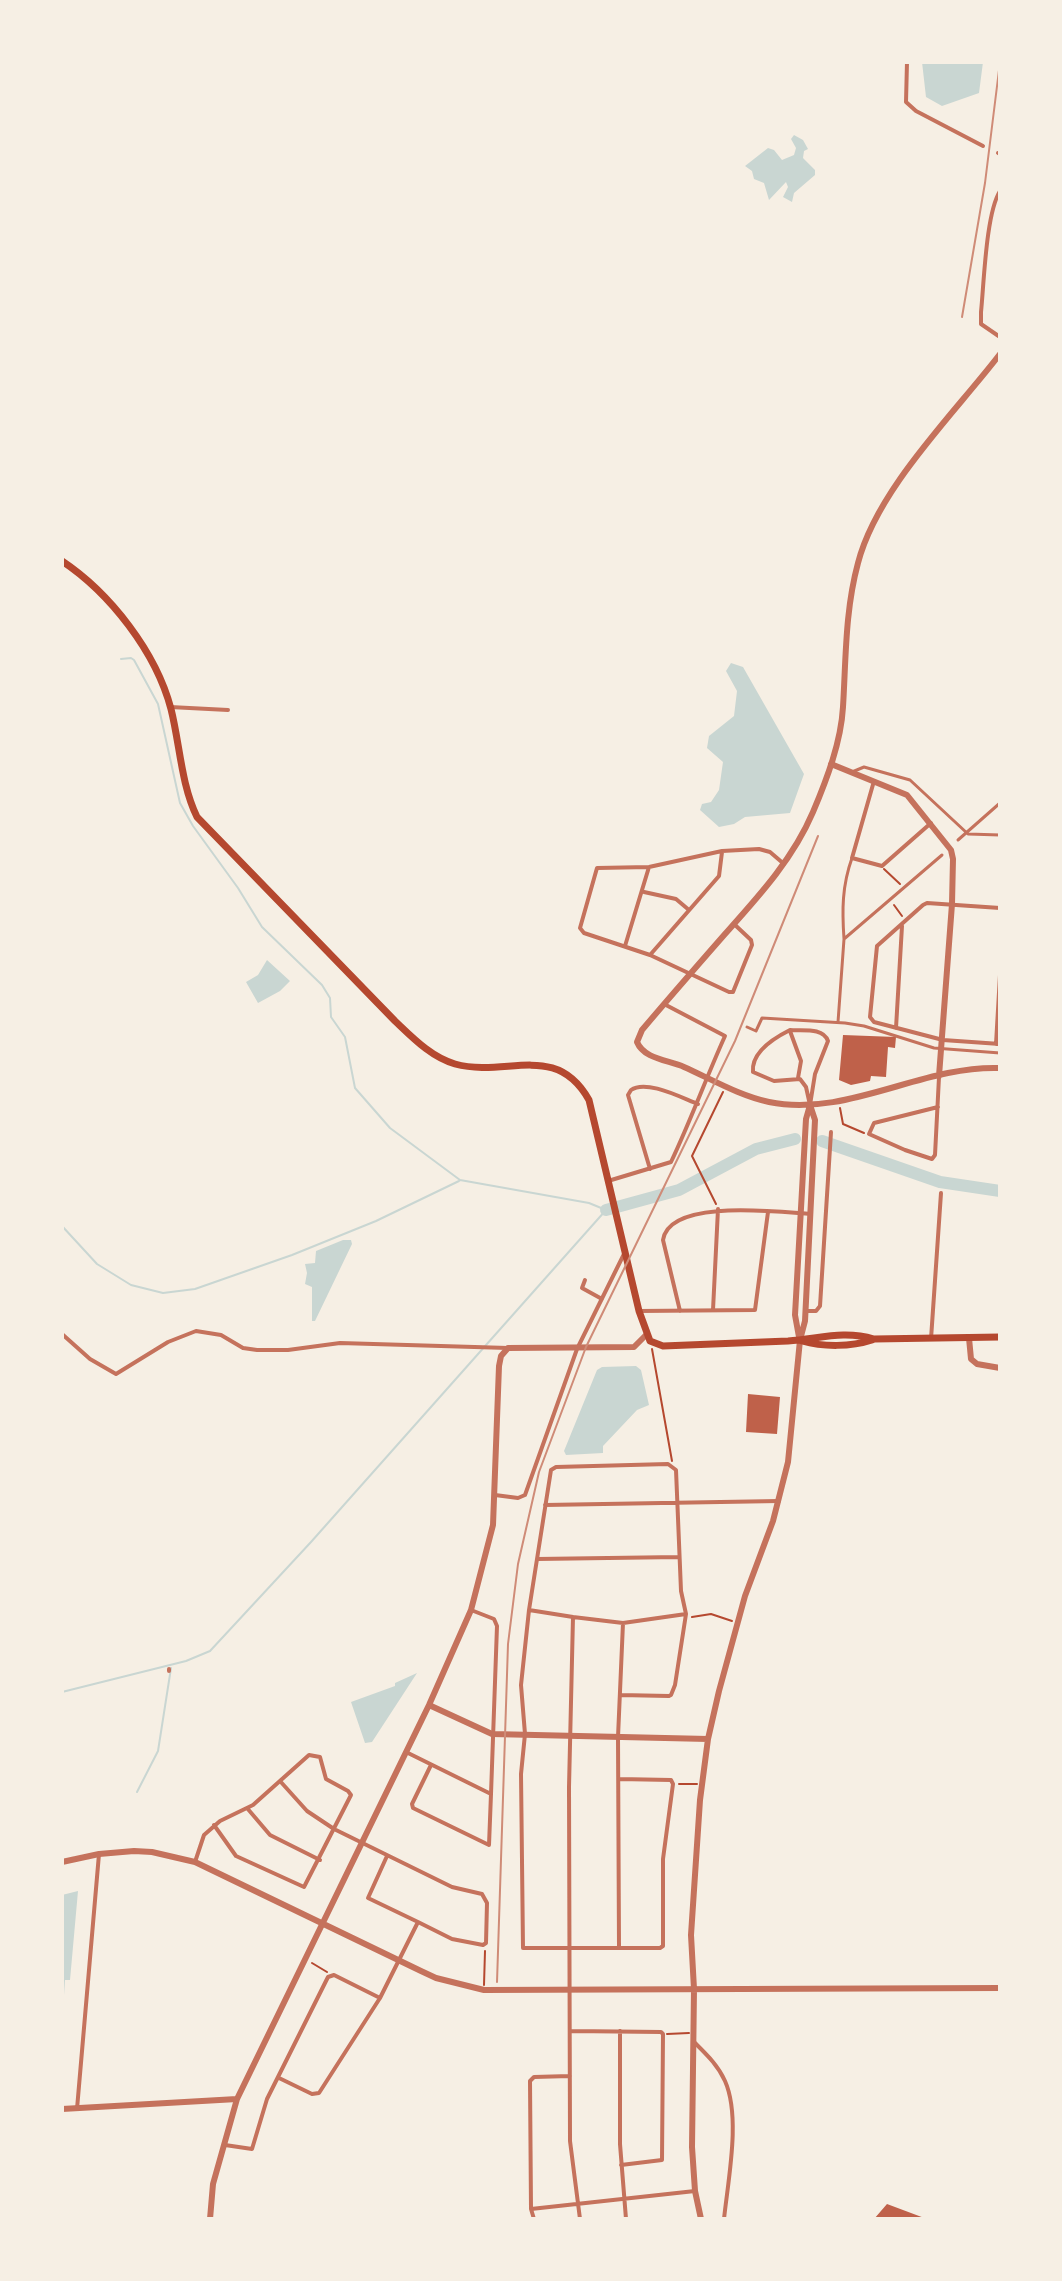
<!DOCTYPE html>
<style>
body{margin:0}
#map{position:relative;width:1062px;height:2281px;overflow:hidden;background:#f6efe4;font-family:Lato,sans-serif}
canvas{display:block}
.frame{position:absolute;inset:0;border:64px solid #f6efe4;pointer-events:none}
</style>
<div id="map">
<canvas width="1062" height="2281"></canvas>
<div class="frame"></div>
</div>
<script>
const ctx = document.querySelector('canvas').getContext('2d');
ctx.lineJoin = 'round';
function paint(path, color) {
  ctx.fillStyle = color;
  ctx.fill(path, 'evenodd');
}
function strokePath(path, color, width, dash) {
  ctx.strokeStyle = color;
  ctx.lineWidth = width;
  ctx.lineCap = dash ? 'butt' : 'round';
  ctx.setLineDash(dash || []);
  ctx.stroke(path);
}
paint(new Path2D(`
 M922,62h61l-4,31 -37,13 -16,-9z
 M794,135l9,5 5,9 -4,2 -1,7 12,12v5l-21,18 -2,9 -9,-5 5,-10 -2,-5 -17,18 -5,-17 -10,-4 -2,-8 -7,-5 23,-18 6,2 8,10 12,-5 2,-7 -5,-9z
 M731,663l12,4 61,107 -14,39 -45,4 -11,7 -15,3 -19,-17 2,-6 9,-2 8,-12 4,-28 -16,-14 2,-12 25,-20 3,-25 -11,-20z
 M267,960l23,21 -10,10 -22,12 -12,-21 12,-7z
 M343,1240h8l1,4 -37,77h-3v-34l-7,-3 2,-11 -2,-9 10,-1 1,-12z
 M636,1366l5,4 8,35 -12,5 -34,36v7l-37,2 -2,-4 33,-81 5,-3z
 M417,1673l-45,69 -7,1 -14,-41 44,-16v-3z
 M78,1891l-8,89h-5l-1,15 -2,1v-101z`), '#c9d6d2');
strokePath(new Path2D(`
 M62,1226l35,38 34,21 32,8 32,-4 97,-34 84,-34 83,-40
 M62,1692l124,-31 24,-10 101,-109 295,-332 -17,-7 -129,-23 -70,-52 -35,-40 -10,-51 -14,-20 -1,-19 -8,-13 -60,-58 -24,-39 -45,-62 -13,-23 -22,-99 -24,-44 -3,-2 -10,1
 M137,1792l21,-41 13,-83`), '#c9d6d2', 2);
strokePath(new Path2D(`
 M822,1141l118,41 60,9
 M606,1210l73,-20 77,-41 39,-10`), '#c9d6d2', 12);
paint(new Path2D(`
 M843,1035l53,2 -1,11 -7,-1 -2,30 -15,-1 -1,5 -19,4 -12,-5z
 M748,1394l32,3 -3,37 -31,-2z
 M887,2204l40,15h-53z`), '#bf614a');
strokePath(new Path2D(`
 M884,869l16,15
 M894,905l8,11
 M840,1108l3,16 21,9
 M716,1204l-24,-48 31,-64
 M652,1349l20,112
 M692,1617l19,-3 21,7
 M679,1784h18
 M312,1963l15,9
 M484,1985l1,-34
 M667,2034l22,-1`), '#b5482f', 2);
strokePath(new Path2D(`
 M852,772l12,-5 46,13 58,54 32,1
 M958,840l42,-37
 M844,939c-2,-29 -2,-53 8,-81
 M838,1022l6,-83 98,-84
 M747,1027l9,4 6,-13 83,5 19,3 70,22 66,5`), '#c5725c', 3);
strokePath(new Path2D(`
 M907,62l-1,40 10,9 67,35
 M998,153l2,1
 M1000,191c-14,22 -16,92 -19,121v12l19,13
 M170,707l58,3
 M874,781l-22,77 30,8 49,-43
 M644,892l32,7 13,11
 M1000,908l-73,-5 -4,2 -46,41 -7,71 4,5 69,18 57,4
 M734,924l17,16 1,5 -19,47h-4l-79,-37 -66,-22 -4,-5 17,-60 52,-1 73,-16 37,-2 11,3 14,12
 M625,946l24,-79
 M650,955l69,-79 3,-24
 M896,1028l6,-102
 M790,1030c13,1 33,-3 38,11l-13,33 -5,31 -4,-18 -6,-8 -26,2 -21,-9c-2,-20 21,-34 37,-42z
 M790,1031l11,30 -3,17
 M996,1044l4,-69
 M938,1107l-64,16 -5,11 36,16 27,9 3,-4 4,-78
 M650,1169l-22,-74 3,-5c15,-11 51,8 67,14
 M608,1181l63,-19c20,-42 35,-84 54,-126l-61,-32
 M585,1280l-3,8 20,11
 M713,1310l5,-101
 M639,1311l116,-1 13,-98
 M680,1311l-17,-71c6,-42 116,-28 147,-26
 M805,1311h11l4,-5 11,-174
 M62,1334l28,25 26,15 52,-32 28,-11 25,4 22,13 14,2h31l52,-7 168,5
 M931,1339l10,-146
 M495,1495l23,3 7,-3 52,-146 47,-95
 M545,1505l234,-4
 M537,1559l142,-2
 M471,1610l23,9 3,7 -6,168
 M529,1610l44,7
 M169,1669v2
 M406,1752l85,42 -2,51 -76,-37 -1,-4 19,-39
 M619,1779l52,1 2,4 -10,75v87l-3,2h-137l-2,-174 4,-40 -4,-49 8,-75 22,-140 5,-3 112,-3 8,6 5,121 5,23 -11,71 -4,10 -2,1 -49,-1
 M247,1808l23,27 50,25
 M387,1856l-19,42 50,24
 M195,1862l9,-27 16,-14 33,-16 56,-50 11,2 6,22 22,12 3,4 -47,92 -68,-31 -22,-31
 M619,1948l-1,-211 5,-114
 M571,2031l90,1 2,2 -1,126 -41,5
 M620,2031v113l6,75
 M694,2042c12,12 24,23 31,39 16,36 3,99 -1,138
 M279,2078l33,16 7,-1 61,-95 38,-76 34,17 31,6 3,-2 1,-40 -5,-9 -30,-7 -118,-58 -27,-18 -27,-30
 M77,2109l22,-255
 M225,2145l27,4 15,-50 61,-122 6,-2 46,23
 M531,2209l164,-18
 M534,2219l-3,-10 -1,-128 4,-4 36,-1
 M580,2219l-10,-78 -1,-354 4,-170 50,6 63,-9`), '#c5725c', 4);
strokePath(new Path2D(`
 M1000,354c-46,60 -123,135 -142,209 -13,48 -12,95 -15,144 -2,35 -16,72 -30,105 -20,47 -54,84 -88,122 -28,32 -56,64 -83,96l-5,12c7,17 31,18 47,25 27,12 56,29 85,35 78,16 153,-37 231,-34
 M831,764l76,31 44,55 2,9 -1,45 -13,172
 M799,1337l-4,-22 11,-196 4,-14
 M969,1338l2,21 6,5 23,4
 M429,1705l63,29 216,5
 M62,1862l37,-8 35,-3 18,1 43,10 226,109 15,7 48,12 516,-2
 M62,2109l175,-10
 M210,2219l3,-35 24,-85 192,-394 42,-95 22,-85 6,-159 2,-10 7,-8 126,-1 12,-12
 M701,2219l-6,-28 -3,-44 2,-158 -3,-54 9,-135 8,-61 11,-48 26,-95 28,-75 15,-59 12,-122 5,-19 10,-201 -5,-15`), '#c5725c', 6);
strokePath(new Path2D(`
 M62,561c48,32 94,91 109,148 9,36 10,75 26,108l198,204c18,17 36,36 60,43 52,14 101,-23 134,36l50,211 11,30 13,5c42,-2 83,-3 125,-5 31,-2 55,-11 86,-2l126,-2
 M802,1341c21,6 49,6 70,-1`), '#b5482f', 7);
strokePath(new Path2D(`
 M962,317l23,-134 15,-121
 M497,1982l11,-338 10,-80 21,-92 47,-125 149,-306 83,-205`), '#cf8b77', 2);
</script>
